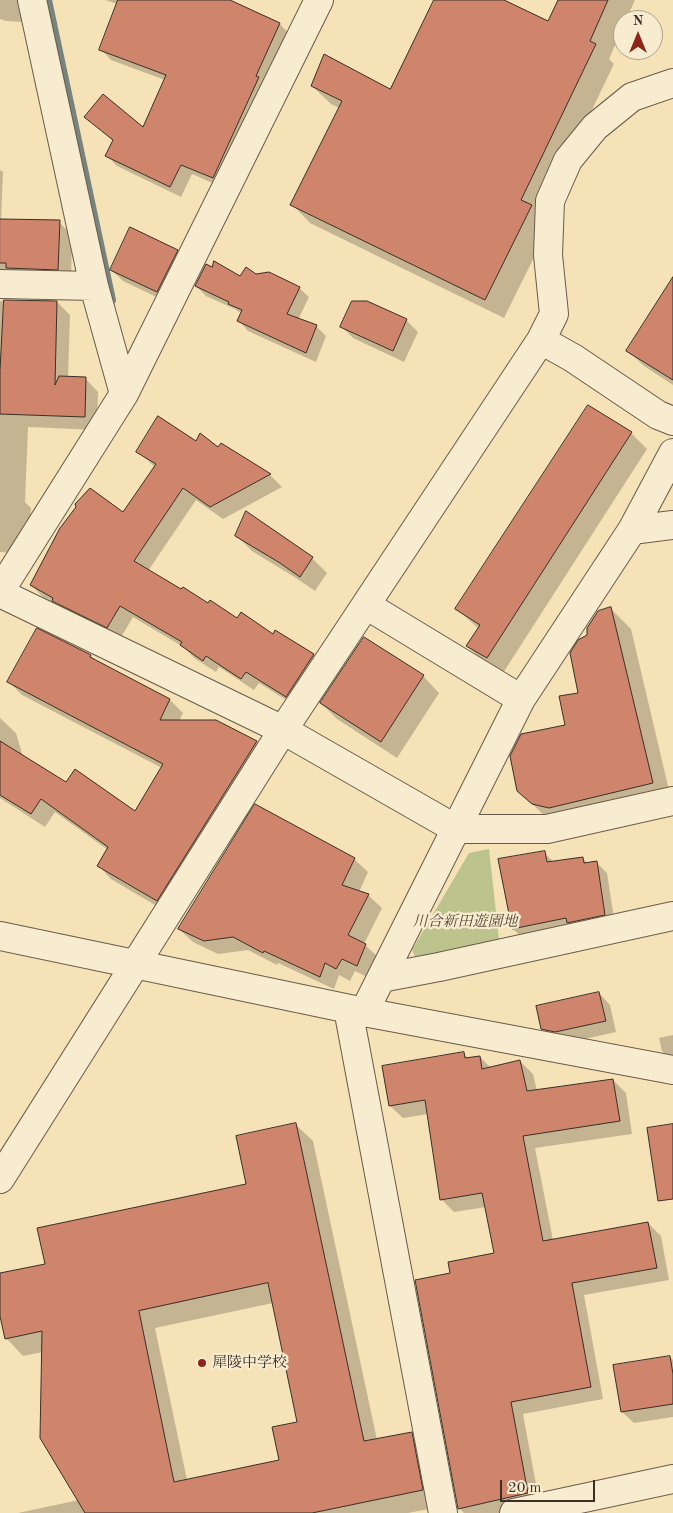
<!DOCTYPE html>
<meta charset="utf-8">
<style>
body{margin:0}
#map{position:relative;width:673px;height:1513px;overflow:hidden;background:#f5e2b7;font-family:"Old Standard TT",serif}
canvas{display:block}
.north{position:absolute;left:613px;top:10px;width:50px;height:50px;box-sizing:border-box;background:#f8ecd0;border:1px solid #aca08c;border-radius:50%;rotate:0deg;font-size:14px;font-weight:700;line-height:20px;text-align:center;color:#3a2e27}
.north::after{content:'';display:block;margin:auto;width:18px;height:22px;background:#8f2418;clip-path:polygon(50% 0,100% 100%,50% 72%,0 100%)}
.scale{position:absolute;left:500px;top:1480px;width:95px;height:22px;box-sizing:border-box;border:2px solid #3a2e27;border-top:0;padding-left:6px;font-size:15px;line-height:18px;white-space:nowrap;color:#3a2e27;-webkit-text-stroke:4px #f8ecd0;paint-order:stroke}
</style>
<div id="map">
<canvas width="673" height="1513"></canvas>
<div class="north">N</div>
<div class="scale">20 m</div>
</div>
<script>
const ctx = document.querySelector('canvas').getContext('2d');
ctx.lineJoin = 'round';
function paint(path, color) {
  ctx.fillStyle = color;
  ctx.fill(path, 'evenodd');
}
function strokePath(path, color, width, dash) {
  ctx.strokeStyle = color;
  ctx.lineWidth = width;
  ctx.lineCap = dash ? 'butt' : 'round';
  ctx.setLineDash(dash || []);
  ctx.stroke(path);
}
function write(font, color, halo, rows, align = 'center') {
  ctx.font = font + ' "Old Standard TT","Noto Serif JP",serif';
  ctx.lineWidth = 4.5;
  ctx.setLineDash([]);
  ctx.textBaseline = 'middle';
  ctx.strokeStyle = halo;
  ctx.fillStyle = color;
  for (const [text, x, y, turn = 0] of rows) {
    ctx.save();
    ctx.translate(x, y);
    ctx.rotate((+turn || 0) * Math.PI / 180);
    ctx.textAlign = isNaN(turn) ? turn : align;
    if (halo) ctx.strokeText(text, 0, 0);
    ctx.fillText(text, 0, 0);
    ctx.restore();
  }
}
paint(new Path2D(`
 M489,849l11,99 -82,15 -6,-13 57,-97z`), '#bdc38d');
paint(new Path2D(`
 M0,0h22v22l-16,-1 -6,-2z
 M105,0h123l52,24 10,11 -66,153 -32,-14 -11,23 -64,-31 -10,-10 6,-15 -27,-24 58,12 21,-49 -54,-20 -10,-11 17,-45z
 M435,0h66l48,23 10,-23h76l-9,20h-3v7l-14,32 5,5 -73,152 9,9 -46,93 -194,-95 -18,-19 47,-96 -8,-4 -19,-18 79,5z
 M0,170l3,2 -2,48 58,2 13,13 -1,47 -71,6z
 M177,251l12,12 -20,40 -46,-22 -12,-11z
 M255,275l44,13 10,9 -11,23 18,6 10,10 -10,26 -68,-31 -9,-10 3,-7 -7,-5 -29,-13 -10,-10z
 M673,280v105l-29,-19 -16,-15z
 M0,301l57,1 13,13 -2,63h17l13,14 -1,38 -69,-3 -3,75 6,6 -3,42 -2,4 -26,-2z
 M406,320l12,12 -14,30 -51,-24 -11,-11z
 M588,407l43,26 16,16 -144,224 -20,-12 -16,-15 12,-17 -22,-20z
 M196,442l23,6 2,-4 49,31 12,12 -59,32 -27,-19 -48,71 89,49 37,15 2,-3 38,23 12,13 -27,40 -40,-25 -5,7 -35,-23 -3,5 -22,-14 -9,-10 -52,-31 -13,22 -54,-26 -8,-8 -14,-7 -13,-13 92,-71 32,-47 -18,-16z
 M237,536l75,22 15,15 -12,18 -19,-13 -44,-27z
 M611,609l20,20 41,174 -119,21 -35,-34 48,-64 13,-32 9,-58z
 M37,630l54,26 6,6 73,38 13,13 -4,8h37l40,21 14,13 -100,159 -59,-35 -13,-14 10,-15 -53,-38 -10,15 -45,-29v-80l16,15 7,24 44,27 68,29 27,-45 -140,-73 -13,-13z
 M423,676l16,17 -42,65 -60,-39 -16,-16z
 M544,853l10,9 28,-4 6,6 9,-1 10,10 8,52 -91,14 -11,-10z
 M354,859l14,13 -9,20 9,3 14,13 -18,36 15,14 -8,21 -16,-8 -5,10 -11,-6 -5,14 -56,-26 -1,2 -29,-15 -30,4 -25,-12 -14,-13z
 M599,993l11,12 6,27 -49,11 -13,-3 -12,-11z
 M673,1035v27l-11,-11 -3,-13z
 M464,1054l5,5 11,-2 11,11 29,-7 13,13 4,17 76,-11 13,13 6,41 -97,14 18,92 95,-17 13,13 8,44 -85,15 19,104 -80,15 17,92 -37,7h-39l-5,-5 -7,-234 43,-20 -9,-47 -32,5 -13,-13 -13,-85 -25,4 -13,-12z
 M295,1124l18,17 64,299 34,-6 18,17 10,56 -31,6h-390l61,-13 -36,-148 -20,4 -17,-18 -6,-28v-36l46,-9 202,-80zM273,1303l26,120 -18,38 -94,19 -32,-152z
 M670,1357l3,3v57l-39,6 -12,-11z`), '#0003');
strokePath(new Path2D(`
 M47,0l64,300`), '#77837d', 10);
const building = new Path2D(`
 M118,0h112l50,23 -24,53 3,1 -46,101 -32,-13 -11,22 -65,-31 8,-16 -29,-23 19,-23 40,33 23,-52 -67,-25z
 M434,0h70l44,21 10,-21h50l-18,41 6,3 -75,156 11,5 -47,95 -195,-95 52,-104 -31,-15 13,-32 66,35z
 M0,219l60,1 -2,50 -52,-2v-5h-6z
 M130,227l48,23 -21,42 -47,-22z
 M214,261l26,15 6,-9 10,7 13,-2 31,15 -13,27 30,11 -11,28 -69,-32 5,-11 -14,-6 1,-2 -34,-16 11,-22 6,3z
 M673,277v103l-47,-29z
 M4,300l53,1 -2,84 4,-9 27,1 -1,40 -85,-3v-43z
 M352,301h15l40,18 -14,32 -53,-24z
 M588,405l44,27 -145,226 -21,-12 14,-21 -25,-16z
 M158,416l38,25 4,-8 18,14 3,-4 50,31 -61,33 -27,-19 -49,73 47,28 2,-2 25,16 2,-3 27,18 4,-6 32,22 2,-4 39,24 -28,43 -40,-25 -5,7 -35,-23 -3,5 -23,-16 2,-3 -62,-36 -13,22 -55,-27 1,-3 -23,-13 30,-57 16,-21 -1,-3 15,-16 33,24 33,-48 -20,-12z
 M246,511l67,46 -13,20 -20,-14 -45,-27z
 M611,607l42,176 -104,25 -17,-4 -15,-13 -7,-35 11,-22 44,-9 -6,-29 19,-3 -8,-40 8,-13 9,-5v-7l11,-17z
 M37,628l54,27 -1,2 80,42 -10,21h56l41,21 -100,160 -60,-35 11,-19 -67,-48 -10,15 -31,-19v-54l66,41 9,-13 60,42 28,-47 -156,-82z
 M364,637l60,38 -43,67 -61,-39z
 M255,804l100,54 -13,27 27,9 -21,41 18,9 -9,22 -15,-7 -6,10 -11,-6 -5,14 -56,-26 -1,2 -30,-16 -29,4 -26,-12z
 M545,851l2,11 36,-5 1,6 13,-2 8,54 -38,8 -1,-5 -54,11 -14,-70z
 M599,992l7,29 -51,11 -14,-3 -5,-23z
 M464,1052l1,6 15,-2 2,13 38,-9 7,31 86,-12 7,42 -97,15 20,105 105,-19 9,46 -85,15 19,104 -80,15 17,91 -70,16 -43,-229 35,-7 -2,-11 46,-9 -12,-60 -42,7 -15,-100 -36,6 -7,-40z
 M296,1123l68,318 48,-9 11,58 -111,23h-227l-45,-75 2,-107 -37,8 -5,-23v-43l45,-9 -8,-36 209,-44 -10,-48zM268,1283l29,139 -25,5 7,33 -105,22 -35,-171z
 M673,1124v75l-15,2 -11,-73z
 M670,1356l3,18v30l-52,8 -8,-47z`);
paint(building, '#cf846c');
strokePath(building, '#3a2e27', 1);
const minor = new Path2D(`
 M32,0l62,286 30,108
 M0,284l94,2
 M541,340l32,18 85,57 15,6
 M632,530l41,-5
 M0,591l124,-197 195,-394
 M0,593l283,137 173,99h91l126,-28
 M366,605l155,94
 M0,936l364,76 309,58
 M381,978l58,-11 234,-51
 M348,1009l95,504
 M364,1012l157,-313 111,-169 41,-77
 M0,1179l283,-449 258,-390 13,-26 -6,-59 2,-54 18,-41 27,-33 37,-30 41,-14
 M514,1513l159,-34`);
strokePath(minor, '#695b4b', 30);
strokePath(minor, '#f8ecd0', 28);
for (const [x, y, r, color] of [
 [202,1363,5,"#8f2418"]
]) {
  const dot = new Path2D();
  dot.arc(x, y, r, 0, 2 * Math.PI);
  ctx.fillStyle = color;
  ctx.fill(dot);
  strokePath(dot, '#f8ecd0', 2);
}
write('italic 15px', '#544c3b', '#f8ecd0', [
 ["川合新田遊園地",465,922]
]);
write('15px', '#3a2e27', '#f8ecd0', [
 ["犀陵中学校",212,1363]
], 'left');
</script>
